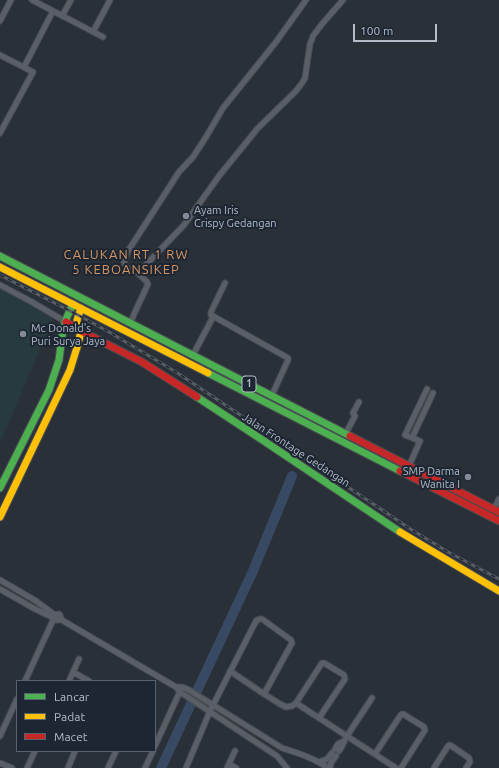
<!DOCTYPE html>
<style>
body{margin:0}
#map{position:relative;width:499px;height:768px;overflow:hidden;background:#2a3038;font-family:Ubuntu,sans-serif}
canvas{display:block}
.legend{position:absolute;left:16px;top:680px;width:140px;height:72px;box-sizing:border-box;background:#1d2633;border:1px solid #59626f;margin:0;padding:5px 7px;list-style:none;font-size:12px;color:#b4bcc9}
.legend li{display:flex;align-items:center;gap:8px;height:20px}
.legend b{width:20px;border:1px solid #59626f}
.scale{position:absolute;left:353px;top:24px;width:84px;height:18px;box-sizing:border-box;border:2px solid #b4bcc9;border-top:0;padding-left:5px;font-size:12px;line-height:14px;white-space:nowrap;color:#b4bcc9;-webkit-text-stroke:3px #1d2633;paint-order:stroke}
</style>
<div id="map">
<canvas width="499" height="768"></canvas>
<ul class="legend">
<li><b style="height:5px;background:#4caf50"></b>Lancar</li>
<li><b style="height:5px;background:#ffc107"></b>Padat</li>
<li><b style="height:5px;background:#c62828"></b>Macet</li>
</ul>
<div class="scale">100 m</div>
</div>
<script>
const ctx = document.querySelector('canvas').getContext('2d');
ctx.lineJoin = 'round';
function paint(path, color) {
  ctx.fillStyle = color;
  ctx.fill(path, 'evenodd');
}
function strokePath(path, color, width, dash) {
  ctx.strokeStyle = color;
  ctx.lineWidth = width;
  ctx.lineCap = dash ? 'butt' : 'round';
  ctx.setLineDash(dash || []);
  ctx.stroke(path);
}
function write(font, color, halo, rows, align = 'center') {
  ctx.font = font + ' Ubuntu,sans-serif';
  ctx.lineWidth = 4;
  ctx.setLineDash([]);
  ctx.textBaseline = 'middle';
  ctx.strokeStyle = halo;
  ctx.fillStyle = color;
  for (const [text, x, y, turn = 0] of rows) {
    ctx.save();
    ctx.translate(x, y);
    ctx.rotate((+turn || 0) * Math.PI / 180);
    ctx.textAlign = isNaN(turn) ? turn : align;
    if (halo) ctx.strokeText(text, 0, 0);
    ctx.fillText(text, 0, 0);
    ctx.restore();
  }
}
paint(new Path2D(`
 M0,288l55,27 -55,128z`), '#273a3e');
strokePath(new Path2D(`
 M161,768l92,-197 39,-95`), '#384963', 10);
const street = new Path2D(`
 M32,0l71,37
 M62,16l9,-16
 M0,21l11,-21
 M93,32l17,-32
 M0,55l33,17 -33,61
 M24,67l29,-56
 M139,274v-2l45,-47 35,-49 39,-48 38,-37 6,-8 3,-5 5,-34 3,-8 9,-12 21,-24
 M225,283l-14,29v3l77,43v2l-16,35
 M0,285l32,17 34,20
 M130,323l18,-39 -1,-2 -8,-8 -13,-7 -2,-5 4,-11 51,-79 14,-15 13,-20 17,-29 53,-66 30,-42
 M193,355l20,-38
 M346,433l9,-17 -2,-3 6,-11
 M412,438l21,-45
 M409,466l11,-25 -15,-6 22,-46
 M494,509l5,-10
 M0,580l36,21 19,14 4,-1c2,2 2,4 0,6h-3l-2,-2 -21,-10 -33,-19
 M60,619l116,68 4,5 97,64 10,12
 M230,671l34,23 16,10 6,3 6,-1 4,-3 26,-40h2l20,12 1,4 -26,39
 M73,672l16,9
 M25,681l29,-63
 M69,681l10,-22
 M176,687h6l7,3 93,58c16,5 32,10 46,20
 M296,703l100,65
 M0,736l17,-37
 M155,746l26,-57
 M335,749l3,-5 6,-3
 M339,751c4,-5 5,-10 8,-15l25,-38
 M375,754l25,-38 2,-2h1l21,13 1,3 -24,38
 M319,762l8,-3 5,-6
 M0,763l12,5
 M229,764l7,4
 M27,768l8,-17
 M68,768l7,-17
 M108,768l8,-17
 M145,768l8,-17
 M186,768l24,-57 45,-88 2,-3 3,-1h2l29,21 1,3 -28,51
 M227,768l8,-17
 M330,768l1,-5 5,-7
 M434,768l14,-22 2,-1 19,13 1,4 -4,6`);
const fast = new Path2D(`
 M0,256l350,180
 M208,373l192,98
 M197,397l64,42 139,93
 M0,488l49,-98 10,-30 4,-31 4,-12 6,-13`);
const slow = new Path2D(`
 M0,267l208,106
 M0,517l70,-147 9,-29 1,-6 -3,-15 4,-12
 M400,532l99,59`);
const jam = new Path2D(`
 M66,322l13,8 63,32 55,35
 M350,436l149,76
 M400,471l99,50`);
strokePath(street, '#484c53', 7);
strokePath(fast, '#484c53', 9);
strokePath(slow, '#484c53', 9);
strokePath(jam, '#484c53', 9);
strokePath(street, '#5a5e66', 5);
strokePath(fast, '#4caf50', 7);
strokePath(slow, '#ffc107', 7);
strokePath(jam, '#c62828', 7);
const rail = new Path2D(`
 M0,275l78,40 31,17 67,40 236,158 36,22 51,27`);
strokePath(rail, '#595d64', 3);
strokePath(rail, '#1d2633', 1.5, [4.5]);
for (const [x, y, r, color] of [
 [186,216,4,"#848b96"],
 [23,334,4,"#848b96"],
 [468,477,4,"#848b96"]
]) {
  const dot = new Path2D();
  dot.arc(x, y, r, 0, 2 * Math.PI);
  ctx.fillStyle = color;
  ctx.fill(dot);
  strokePath(dot, '#1d2633', 1.5);
}
for (const [x, y, w] of [
 [249,384,14]
]) {
  const box = new Path2D();
  box.roundRect(x - w / 2, y - 8, w, 16, 3);
  ctx.fillStyle = '#1d2633';
  ctx.fill(box);
  strokePath(box, '#b4bcc9', 1);
}
write('bold 10px', '#b4bcc9', null, [
 ["1",249,384]
]);
write('11px', '#b4bcc9', '#1d2633', [
 ["Ayam Iris",194,210],
 ["Crispy Gedangan",194,223],
 ["Mc Donald's",31,328],
 ["Puri Surya Jaya",31,341],
 ["SMP Darma",460,471,"right"],
 ["Wanita I",460,484,"right"]
], 'left');
write('11px', '#b4bcc9', '#1d2633', [
 ["Jalan Frontage Gedangan",296,450,33]
]);
ctx.letterSpacing = '1px';
write('13px', '#d59563', '#1d2633', [
 ["CALUKAN RT 1 RW",126,255],
 ["5 KEBOANSIKEP",126,270]
]);
ctx.letterSpacing = '0px';
</script>
